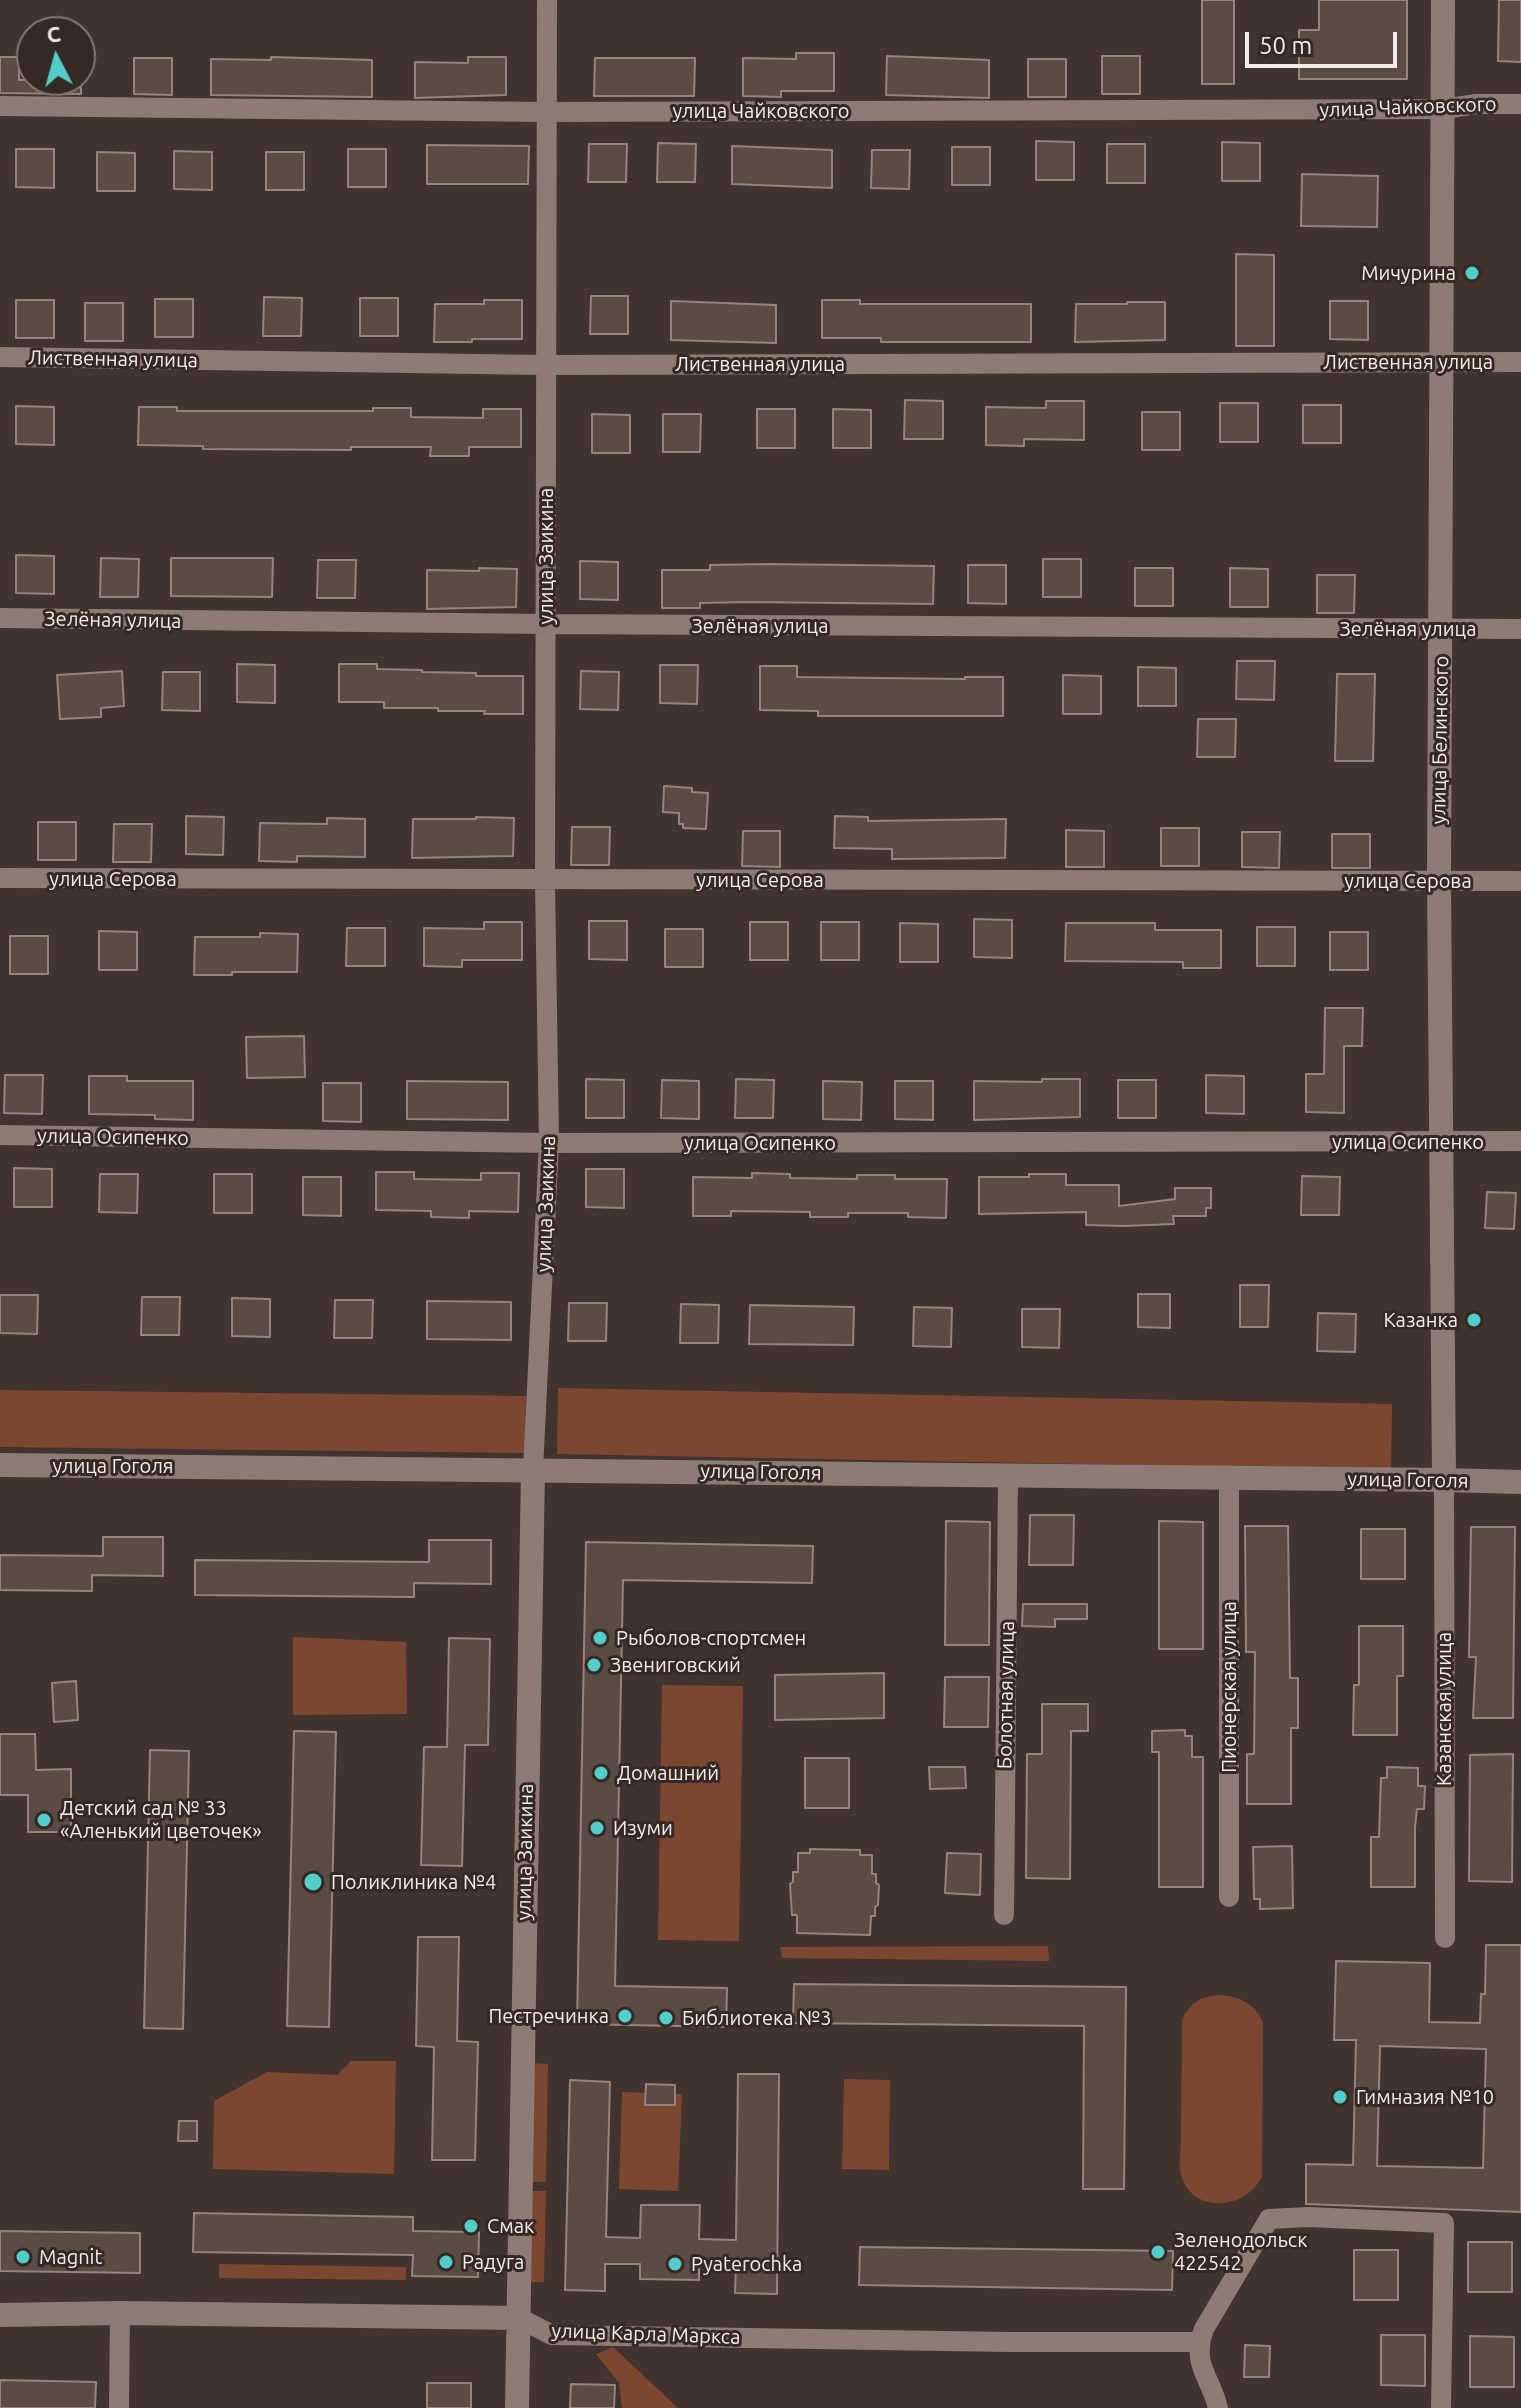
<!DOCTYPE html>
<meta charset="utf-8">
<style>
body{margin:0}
#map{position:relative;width:1521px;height:2408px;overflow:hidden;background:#41332d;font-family:Ubuntu,sans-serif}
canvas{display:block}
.north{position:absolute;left:16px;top:16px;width:80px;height:80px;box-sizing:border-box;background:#362923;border:2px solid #827772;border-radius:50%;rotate:354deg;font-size:22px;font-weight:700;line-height:32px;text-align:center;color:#f5ece8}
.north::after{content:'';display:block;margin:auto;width:28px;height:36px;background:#53cdca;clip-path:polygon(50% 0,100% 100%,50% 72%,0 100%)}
.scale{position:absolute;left:1245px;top:32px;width:152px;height:36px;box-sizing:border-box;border:4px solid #f5ece8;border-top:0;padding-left:10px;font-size:24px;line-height:28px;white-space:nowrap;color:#f5ece8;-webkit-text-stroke:6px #362923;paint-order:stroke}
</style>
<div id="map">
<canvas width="1521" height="2408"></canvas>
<div class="north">С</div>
<div class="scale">50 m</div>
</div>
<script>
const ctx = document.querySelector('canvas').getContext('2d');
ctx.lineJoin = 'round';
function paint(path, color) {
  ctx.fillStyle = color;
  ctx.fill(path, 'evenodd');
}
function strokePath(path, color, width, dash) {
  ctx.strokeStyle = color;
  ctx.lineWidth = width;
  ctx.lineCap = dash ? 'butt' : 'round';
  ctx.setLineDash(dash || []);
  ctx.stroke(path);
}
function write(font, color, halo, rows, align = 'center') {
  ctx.font = font + ' Ubuntu,sans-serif';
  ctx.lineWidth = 6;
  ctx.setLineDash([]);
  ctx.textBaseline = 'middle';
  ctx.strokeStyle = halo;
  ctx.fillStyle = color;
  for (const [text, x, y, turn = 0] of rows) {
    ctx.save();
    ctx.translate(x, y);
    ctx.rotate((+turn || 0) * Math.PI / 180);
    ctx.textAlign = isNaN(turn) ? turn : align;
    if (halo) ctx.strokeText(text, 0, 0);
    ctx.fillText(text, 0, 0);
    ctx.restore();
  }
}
paint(new Path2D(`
 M558,1388l834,16 -1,66 -834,-16z
 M0,1390l526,6 -1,57 -525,-6z
 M293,1637l113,5 1,72 -114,1z
 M662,1685l81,1 -4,255 -81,-1z
 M1048,1946l1,15 -267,-3 -2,-11z
 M1220,1995c21,2 34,8 43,27l-1,154c-15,34 -70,39 -81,-1 -3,-10 0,-26 0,-37 0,-39 1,-78 1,-117 6,-18 20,-25 38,-26z
 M351,2061h45l-2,113 -181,-5 1,-68 53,-29 70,3z
 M534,2063l14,1 -2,118h-14z
 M844,2079l46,1 -1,90 -47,-1z
 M622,2092l60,2 -4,97 -59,-2z
 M531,2191h15l-2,91h-14z
 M219,2264l187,3v13l-187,-2z
 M613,2347l65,61h-56l-3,-25 -23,-29z`), '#7c4731');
const building = new Path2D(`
 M1202,0h32v84h-32z
 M1319,0h88v79h-108v-49h20z
 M1499,0h22v62l-23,-1z
 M796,53h38v38h-53v6l-38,-1v-38l53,1z
 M887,56l102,4v38l-103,-3z
 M1102,56h38v38h-38z
 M0,57h19v23h62v14l-81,-1z
 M271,57l101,3v37l-161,-2v-36l60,1z
 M468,57h38v38l-91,3v-36l53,1z
 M134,58h38v37l-38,-1z
 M595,58h100l-1,38h-100z
 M1028,59h38v38h-38z
 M1036,141l38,1v38h-38z
 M1222,142l38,1v38h-38z
 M658,143l38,1 -1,38h-38z
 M589,144h38l-1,38h-38z
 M1107,144h38v39h-38z
 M427,145l102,1 -1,38h-101z
 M732,146l100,4v38l-100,-4z
 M952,147h38v38h-38z
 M16,149h38v39l-38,-1z
 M348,149h38v38h-38z
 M872,150h38l-1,39 -38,-1z
 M174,151l38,1v38l-38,-1z
 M97,152l38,1v38h-38z
 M266,152h38v38h-38z
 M1302,174l76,2 -1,51 -76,-1z
 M1236,254l38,1v91h-38z
 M591,296h37v38h-38z
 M264,297l38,1 -1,38h-38z
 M360,298h38v38h-38z
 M155,299h38v38h-38z
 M16,300h38v38h-38z
 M484,300h38v39h-50v3h-38l1,-38h49z
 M822,300h38v4h171v38h-150v-4h-59z
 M671,301l105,4v38l-105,-3z
 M1330,301h38v39l-38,-1z
 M1127,302h38v38l-90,2 1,-38h51z
 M85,303h38v38h-38z
 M905,400l38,1v38h-39z
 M1046,401h38v39l-60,-1v7l-38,-1v-38l60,1z
 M1220,403h38v39h-38z
 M1303,405h38v38h-38z
 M16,406l38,1v38l-38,-1z
 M139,407h38v4h196v-3h38v9l72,1v-9h38v38h-52v9h-39l1,-9h-80v3l-148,-1v-3l-65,-1z
 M757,409h38v39h-38z
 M833,409l38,1v38h-38z
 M1142,412h38v38h-38z
 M592,414l38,1v38h-38z
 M663,414h38l-1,38h-37z
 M16,555l38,1v38l-38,-1z
 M101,558l38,1 -1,38h-38z
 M171,558h102l-1,39 -101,-1z
 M1043,559h38v38h-38z
 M318,560h38l-1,38h-38z
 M580,561l38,1v38l-38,-1z
 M766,564l168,2 -1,38 -186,-2 -47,1v5h-38v-38h48v-5z
 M968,565h38v39l-38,-1z
 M479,568l38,1 -1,38 -89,2v-39l52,1z
 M1135,568h38v38h-38z
 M1230,568l38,1v38h-38z
 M1317,575h38l-1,38h-37z
 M1237,661h38l-1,39 -38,-1z
 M237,664l38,1v38l-38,-1z
 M339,664h38v5l45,1v2l54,1v3h47v38h-39l1,-3h-47v-3h-54v-6h-45z
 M660,665h38l-1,39 -37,-1z
 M760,666h37v11l168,2v-2h38v39h-185v-5l-58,-1z
 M1138,667l38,1v38h-38z
 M122,671l2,35 -23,2v9l-41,2 -3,-44z
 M581,671l38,1 -1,38 -38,-1z
 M163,672h37v39l-38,-1z
 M1337,674h38l-2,87h-38z
 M1063,675l38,1v38h-38z
 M1198,719h38l-1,38h-38z
 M664,786l28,2v4l16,1 -2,36 -23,-1v-4h-4v-11l-16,-1z
 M186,816l38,1 -1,38 -37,-1z
 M835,816l33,1v4l138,-2 -1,39 -113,1v-10l-58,-1z
 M476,817l38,1 -1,38 -101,2 1,-39h63z
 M327,818l38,1v38l-68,-1v6l-38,-1 1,-38 67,1z
 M38,822h38v38h-38z
 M114,824h38l-1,38h-38z
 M572,827h38l-1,38h-38z
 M1161,828h38v38h-38z
 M1066,830l38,1v36h-38z
 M743,831h37v36l-38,-1z
 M1242,832h38l-1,36 -37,-1z
 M1332,834h38v34h-38z
 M974,919l38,1v38l-38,-1z
 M589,921h38v39l-38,-1z
 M484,922h38v38h-60v7l-38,-1v-38l60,1z
 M750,922h38v38h-38z
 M821,922h38v38h-38z
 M900,923l38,1v38h-38z
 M1066,923h89v7h66v38h-38v-6l-118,-1z
 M1257,927h38v39h-38z
 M347,928h38v38h-39z
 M665,929h38v38h-38z
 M99,931l38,1v38h-38z
 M1330,932h38v38h-38z
 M260,933l38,1 -1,38h-65v3h-38l1,-38h65z
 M10,936h38v38h-38z
 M1325,1008h38l-1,38h-18v67l-38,-1v-38h18z
 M304,1036l1,41 -58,1 -1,-41z
 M5,1075h38l-1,39 -38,-1z
 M1206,1075l38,1v38l-38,-1z
 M89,1076h38v5h66v39l-38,-1v-4l-66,-1z
 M586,1079l38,1v38h-38z
 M736,1079l38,1 -1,38h-38z
 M1042,1079h38v38l-106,3v-39l68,1z
 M662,1080l37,1v38l-38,-1z
 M1118,1080h38v38h-38z
 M407,1081l101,1v38l-101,-1z
 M823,1081l39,1 -1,38 -38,-1z
 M895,1081h38v39l-38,-1z
 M323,1083h38v39l-38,-1z
 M14,1168l38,1v38h-38z
 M586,1169h38v39l-38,-1z
 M376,1172h38v7l67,1v-7h38l-1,39 -49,-1v7l-38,-1v-6l-55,-1z
 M752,1173l38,1v4l67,1v-4h38v4h52l-1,39 -38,-1v-4h-60v4h-38v-5l-79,-1v5h-38v-39l59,1z
 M100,1174h38l-1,39 -38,-1z
 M214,1174h38v39h-38z
 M1029,1174h37v11h53v21l56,-7v-11h36v20h-5v8h-33l1,8 -50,2 -38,-1v-13l-107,2v-37h50z
 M1302,1176l38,1 -1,38h-38z
 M303,1177h38v39l-38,-1z
 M1487,1192l29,1 -2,36 -29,-1z
 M1240,1285h29l-1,42h-28z
 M1138,1294h32v34l-32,-1z
 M0,1295h38l-1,39 -37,-1z
 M142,1297h38l-1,38h-38z
 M232,1298l38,1v38l-38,-1z
 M335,1300h38l-1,38h-38z
 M427,1301l84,1v38l-84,-1z
 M569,1303h38l-1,38h-38z
 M681,1304l38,1 -1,38h-38z
 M750,1305l104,2 -1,38 -104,-1z
 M914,1307l38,1 -1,39 -38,-1z
 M1022,1309h38l-1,39 -37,-1z
 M1318,1313l38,1 -1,38 -38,-1z
 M1030,1515h44l-1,50h-44z
 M946,1521l44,1 -1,123h-44z
 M1159,1521l44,1v127h-44z
 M1245,1526h43l2,152h8v50h-7v76h-44v-50h7l1,-102h-9z
 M1471,1527h44l-2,191h-40l3,-61h-7z
 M1361,1529h44v50h-44z
 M103,1537h60v39l-71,-1v16l-92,-1v-35l103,1z
 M429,1540h62v44l-77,-1v14l-219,-2v-35l234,2z
 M586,1542l227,4 -1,37 -189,-3 -8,406 112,2 -1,39 -149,-3z
 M1023,1604h64v15h-32v8l-33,-1z
 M1359,1626h44v50h-6v59h-44l1,-50h5z
 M449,1638l41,1 -2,106h-23l-3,121 -41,-1 3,-118h23z
 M884,1673v45l-109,2v-45z
 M945,1677h44l-1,50h-44z
 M76,1681l2,39 -24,2 -2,-39z
 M1042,1704h46v27h-17l-1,148 -44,-1 1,-124h15z
 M1185,1730v6h7v21h11v130h-44v-135h-7v-21z
 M294,1731l42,1 -7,295 -42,-1z
 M0,1734h35l1,36 35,-1v63h-43v-37h-28z
 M150,1750l39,1 -6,278 -39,-1z
 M1513,1754l-1,128 -43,-1 1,-126z
 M805,1758h44v50h-44z
 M929,1767h36l1,21 -36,1z
 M1387,1767l31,1v18h7l-1,23h-7l-2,18v60h-44v-50h8l2,-59h6z
 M1292,1846l1,62 -33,1v-10h-6l-1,-52z
 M810,1849l50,1v5h12v19h4v9l3,2 -1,20 -3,2v9h-4l-1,19 -73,-2v-18h-5l-2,-31 3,-2v-10h5v-19h12z
 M947,1853l34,1 -1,41 -35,-2z
 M418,1937h41l-2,104 21,1 -3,118h-43l2,-113 -18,-1z
 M1486,1945h35v267l-215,-8v-40l47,1 3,-125h-22l2,-79 94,2 -1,59 51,1 1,-29h4zM1380,2046l106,3 -3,119 -106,-2z
 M794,1984l332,3 -2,202h-41l1,-163 -291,-3z
 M738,2074h41l-2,220 -42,-1 1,-27h-37v14l-59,-1v-15h-35v27l-40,-1 5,-210 40,2 -4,155 34,1 1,-33h59l-1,34 37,1z
 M646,2084l29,1v20h-30z
 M179,2121h18v20h-19z
 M194,2213l219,4v14l66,1 -1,45 -66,-1 1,-21 -220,-3z
 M0,2231l140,2v40l-140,-2z
 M1468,2242h44v50h-44z
 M860,2247l313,4 -1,39 -313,-5z
 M1354,2250h44v50h-44z
 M1381,2335h44v51l-44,-1z
 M1470,2336l44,1v50h-44z
 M1245,2345l25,1 -1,31h-25z
 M0,2380l96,2 -1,26h-95z
 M427,2383h44v25h-44z
 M571,2384l44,1 -1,23h-44z`);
paint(building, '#5a4c45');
strokePath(building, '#95847d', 2);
strokePath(new Path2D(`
 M0,106l546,6 898,-3 32,-5h45
 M0,357l545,8 976,-3
 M0,618l547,6 974,5
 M0,878l1521,3
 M0,1135l549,8 972,-2
 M533,1470l16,-327 -4,-263 2,-880
 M1444,1480l1,458
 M1229,1897v-420
 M1004,1915l4,-440
 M519,2318l33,17 458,7h190
 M119,2408l1,-95
 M1218,2408c-8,-33 -27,-43 -14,-79l65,-110 39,-2 136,6 -3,185`), '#8d7c76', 20);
strokePath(new Path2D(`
 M1443,0l-4,881 5,599
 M0,2315l120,-2 399,5
 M517,2408l16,-938`), '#8d7c76', 24);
strokePath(new Path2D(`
 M0,1465l1444,15 77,2`), '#8d7c76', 24);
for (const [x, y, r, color] of [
 [1472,273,8,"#53cdca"],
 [1474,1320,8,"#53cdca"],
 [600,1638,8,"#53cdca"],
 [594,1665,8,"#53cdca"],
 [601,1773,8,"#53cdca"],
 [44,1820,8,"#53cdca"],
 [597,1828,8,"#53cdca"],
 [313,1882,10,"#53cdca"],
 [625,2016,8,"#53cdca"],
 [666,2018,8,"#53cdca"],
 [1340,2097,8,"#53cdca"],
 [471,2226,8,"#53cdca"],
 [1158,2252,8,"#53cdca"],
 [23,2257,8,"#53cdca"],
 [446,2262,8,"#53cdca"],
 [675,2264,8,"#53cdca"]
]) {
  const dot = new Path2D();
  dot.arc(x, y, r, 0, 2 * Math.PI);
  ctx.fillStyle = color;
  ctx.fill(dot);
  strokePath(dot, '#362923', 3);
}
write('20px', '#f5ece8', '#362923', [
 ["улица Чайковского",1408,107,-2],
 ["улица Чайковского",761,111],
 ["Лиственная улица",113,359,1],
 ["Лиственная улица",1408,362],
 ["Лиственная улица",760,364],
 ["улица Заикина",546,556,-90],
 ["Зелёная улица",113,620,1],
 ["Зелёная улица",760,626],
 ["Зелёная улица",1408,629],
 ["улица Белинского",1440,740,-89],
 ["улица Серова",113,879],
 ["улица Серова",760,880],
 ["улица Серова",1408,881],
 ["улица Осипенко",113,1137,1],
 ["улица Осипенко",1408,1142],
 ["улица Осипенко",760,1143],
 ["улица Заикина",546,1204,-88],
 ["улица Гоголя",113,1466],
 ["улица Гоголя",761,1472,1],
 ["улица Гоголя",1408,1480,1],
 ["Пионерская улица",1229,1687,-90],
 ["Болотная улица",1006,1695,-89],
 ["Казанская улица",1444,1709,-90],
 ["улица Заикина",525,1852,-89],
 ["улица Карла Маркса",646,2334,2]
]);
write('20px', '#f5ece8', '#362923', [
 ["Мичурина",1456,273,"right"],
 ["Казанка",1458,1320,"right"],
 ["Рыболов-спортсмен",616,1638],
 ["Звениговский",610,1665],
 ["Домашний",617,1773],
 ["Детский сад № 33",60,1808],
 ["«Аленький цветочек»",60,1831],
 ["Изуми",613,1828],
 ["Поликлиника №4",331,1882],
 ["Пестречинка",609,2016,"right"],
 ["Библиотека №3",682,2018],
 ["Гимназия №10",1356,2097],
 ["Смак",487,2226],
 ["Зеленодольск",1174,2240],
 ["422542",1174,2263],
 ["Magnit",39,2257],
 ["Радуга",462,2262],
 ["Pyaterochka",691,2264]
], 'left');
</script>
